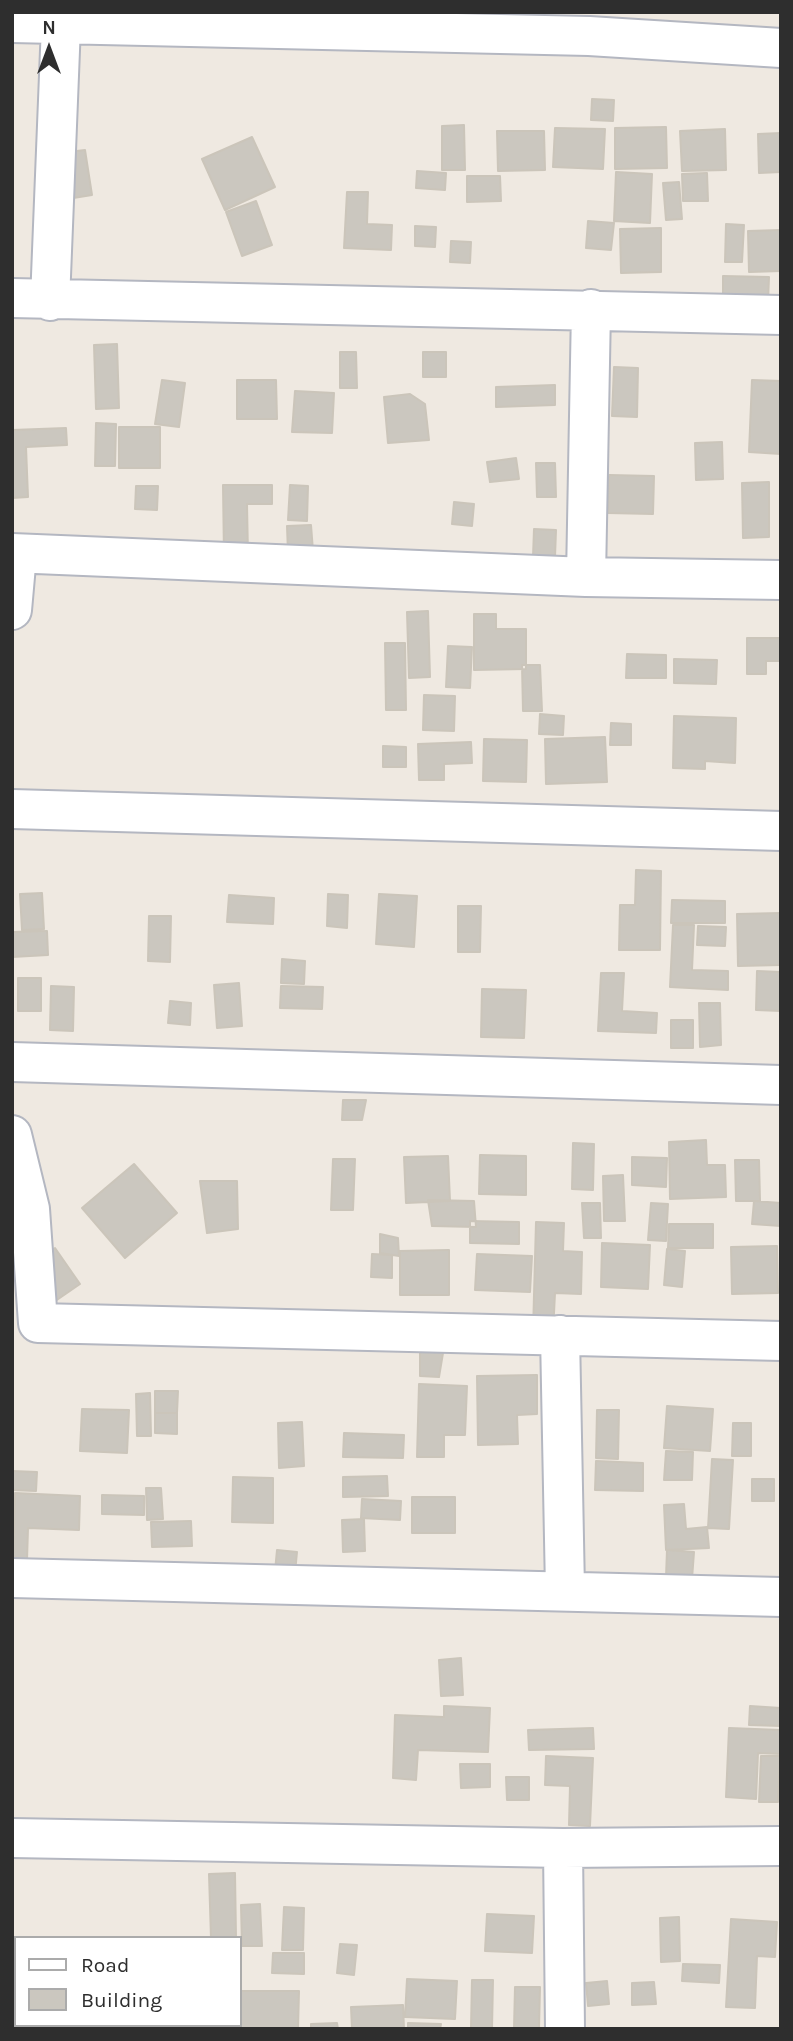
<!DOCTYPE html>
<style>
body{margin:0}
#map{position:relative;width:793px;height:2041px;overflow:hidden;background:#efe9e1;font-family:Karla,sans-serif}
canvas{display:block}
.frame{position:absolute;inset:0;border:14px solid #2e2e2e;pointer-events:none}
.legend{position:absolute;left:14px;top:1936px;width:228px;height:91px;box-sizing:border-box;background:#fff;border:2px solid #ababab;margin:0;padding:9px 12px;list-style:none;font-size:21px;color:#2e2e2e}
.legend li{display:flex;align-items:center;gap:14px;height:35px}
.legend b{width:35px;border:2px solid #ababab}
.north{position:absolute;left:14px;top:14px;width:70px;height:70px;-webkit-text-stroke:5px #fff;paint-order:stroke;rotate:0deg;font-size:19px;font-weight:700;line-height:28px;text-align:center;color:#2e2e2e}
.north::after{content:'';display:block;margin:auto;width:24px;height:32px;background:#2e2e2e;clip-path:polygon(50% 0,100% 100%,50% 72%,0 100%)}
</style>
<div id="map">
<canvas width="793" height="2041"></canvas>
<div class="frame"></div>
<ul class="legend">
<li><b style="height:9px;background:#fff"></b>Road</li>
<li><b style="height:19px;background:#cbc7bf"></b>Building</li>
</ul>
<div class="north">N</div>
</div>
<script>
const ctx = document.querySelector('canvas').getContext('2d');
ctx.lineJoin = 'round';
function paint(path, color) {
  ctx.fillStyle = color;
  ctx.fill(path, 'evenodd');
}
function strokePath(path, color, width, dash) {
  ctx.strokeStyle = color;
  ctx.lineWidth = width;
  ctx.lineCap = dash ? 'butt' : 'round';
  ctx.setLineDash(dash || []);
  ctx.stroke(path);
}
const building = new Path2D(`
 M592,99l22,1 -1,21 -22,-1z
 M464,125l1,45h-23v-44z
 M666,127l1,41 -52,1v-41z
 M555,128l50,1 -2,40 -50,-2z
 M725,129l1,41 -44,1 -2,-40z
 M497,131h47l1,39 -47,1z
 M781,133v39l-22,1 -1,-39z
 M252,137l23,50 -50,23 -23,-51z
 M85,150l7,45 -25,4 -7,-46z
 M417,171l29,2 -1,17 -29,-2z
 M616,172l36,2 -2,49 -36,-2z
 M707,173l1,28h-25l-1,-27z
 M467,176h33l1,25 -34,1z
 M679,182l3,37 -16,1 -3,-37z
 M347,192h21l-1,32 25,1 -1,25 -47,-2z
 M256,201l16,44 -30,11 -16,-44z
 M588,221l26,2 -3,27 -25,-2z
 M726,224l18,1 -2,37h-17z
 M415,226l21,1 -1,20 -20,-1z
 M661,228v44l-40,1 -1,-44z
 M781,230v41l-32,1 -1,-41z
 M451,241l20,1 -1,21 -20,-1z
 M723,276l46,1 -1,25 -45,-1z
 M117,344l2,64 -23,1 -2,-64z
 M340,352h16l1,36h-17z
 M423,352h23v25h-23z
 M614,367l24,1 -1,49 -25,-1z
 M162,380l23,3 -6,44 -24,-3z
 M237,380h39l1,39h-40z
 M752,380l29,1v73l-32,-2z
 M555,385v20l-59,2v-20z
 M295,391l39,2 -2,40 -40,-1z
 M410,394l15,10 4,36 -41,3 -4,-46z
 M96,423l20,1 -1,42h-20z
 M119,427h41v41h-41z
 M66,428l1,17 -41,2 2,50 -16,1v-68z
 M722,442l1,37 -27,1 -1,-37z
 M516,458l3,21 -29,3 -3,-20z
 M536,463h19l1,34h-19z
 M609,475l45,1 -1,38 -45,-1z
 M769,482v55l-26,1 -1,-55z
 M223,485h49v19h-25l1,52 -24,1z
 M290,485l18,1 -1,35 -19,-1z
 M136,486h22l-1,24 -22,-1z
 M454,502l20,2 -2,22 -20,-2z
 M311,525l2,26 -25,2 -1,-27z
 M534,529l22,1 -1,27h-22z
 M428,611l2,66 -21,1 -2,-66z
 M474,614h22v15h30v40l-52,1z
 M747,638h34v23h-15v13h-19z
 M385,643h20l1,67h-20z
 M448,646l24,1 -2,41 -24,-1z
 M627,654l39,1v23h-40z
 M674,659l43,1 -1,24 -42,-1z
 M522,665h18l2,46h-19z
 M424,695l31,1 -1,35 -31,-1z
 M540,714l24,2 -1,19 -24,-1z
 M674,716l62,2 -1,45 -30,-2v8l-32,-1z
 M611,723l20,1v21h-21z
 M605,737l2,45 -61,2 -1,-45z
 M484,739l43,1 -1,42 -43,-1z
 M471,742l1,21 -28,1v16h-25l-1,-36z
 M383,746l23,1v20h-23z
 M636,870l25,1 -1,79h-41l1,-45h15z
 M42,893l2,36 -22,1 -2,-36z
 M328,894l20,1 -1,33 -20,-2z
 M379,894l38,2 -3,51 -38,-3z
 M229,895l45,3 -1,26 -46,-2z
 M672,900l53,1v22h-54z
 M458,906h23l-1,46h-22z
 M781,913v52l-43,1 -1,-52z
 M149,916h22l-1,46 -22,-1z
 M673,925h21l-2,45 36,1v19l-58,-3z
 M698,926l28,1 -1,19 -28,-1z
 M47,931l1,24 -36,2v-25z
 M282,959l23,2 -1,23 -23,-1z
 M757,971l24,1v39l-25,-1z
 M601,973h23l-2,38 35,2 -1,20 -58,-2z
 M18,978h23v33h-23z
 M239,983l3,43 -25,2 -3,-43z
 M51,986l23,1 -1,44 -23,-1z
 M281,986l42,1 -1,22 -42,-1z
 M482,989l44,1 -2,48 -43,-1z
 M170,1001l21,2 -1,22 -22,-2z
 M699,1003h21l1,42 -21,2z
 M671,1020h22v28h-22z
 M343,1100h23l-4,20h-20z
 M706,1140l1,25h18l1,32 -56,2 -1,-57z
 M573,1143l21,1 -1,46 -21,-1z
 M480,1155l46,1v39l-47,-1z
 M448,1156l2,45 -44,2 -2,-46z
 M632,1157l35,1 -1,29 -34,-2z
 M333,1159h22l-2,51h-22z
 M735,1160h24l1,41h-24z
 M134,1164l43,49 -52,45 -43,-50z
 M623,1175l2,46h-21l-1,-45z
 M200,1181h37l1,48 -31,4z
 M428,1200l46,1 2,26 -44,-1z
 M754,1201l27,2v23l-29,-2z
 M582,1203h18l1,35h-17z
 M651,1203l17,1 -2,37 -18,-1z
 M470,1221l49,1v22l-49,-1z
 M536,1222l28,1 -1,28 19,1 -1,42 -26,-1 -2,40 -20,-1z
 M669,1224h44v24h-45z
 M380,1234l18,4 1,18 -19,-3z
 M602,1243l48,2 -2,44 -47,-2z
 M777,1246l1,47 -46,1 -1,-47z
 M55,1248l25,36 -29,20 -25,-36z
 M667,1249l18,2 -3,36 -18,-2z
 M449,1250v45h-49v-44z
 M372,1254l20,1v23l-21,-1z
 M477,1254l55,2 -2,36 -55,-2z
 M420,1351l23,2 -4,24 -19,-1z
 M537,1375v39l-20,1 1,29 -40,1 -1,-69z
 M419,1384l48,2 -2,49h-21v22h-27z
 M155,1391h23l-1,22h-22z
 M150,1393l1,43h-14l-1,-42z
 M667,1406l46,3 -3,42 -46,-3z
 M82,1409l47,1 -2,43 -47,-2z
 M597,1410h22l-1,49 -22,-1z
 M155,1413h22v21l-22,-1z
 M302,1422l2,44 -25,2 -1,-45z
 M733,1423h18v33h-19z
 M344,1433l60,2 -1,23 -60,-1z
 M666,1451l27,1 -1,28h-28z
 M712,1459l21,1 -4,69 -21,-1z
 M596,1461l47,2v28l-48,-1z
 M12,1471l25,1 -1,19 -24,-1z
 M387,1476l1,20 -45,1v-20z
 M233,1477l40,1v45l-41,-1z
 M752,1479h22v22h-22z
 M146,1488h15l2,31 -16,1z
 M15,1493l65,3 -1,34 -51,-2 -1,32 -14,-1z
 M102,1495l42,1v19l-42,-1z
 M412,1497h43v36h-43z
 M362,1499l39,2 -1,19 -39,-2z
 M684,1504l2,25 21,-2 2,21 -43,2 -2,-45z
 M364,1519l1,32 -22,1 -1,-32z
 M191,1521l1,25 -40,1 -1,-25z
 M277,1550l20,2 -2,21 -20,-2z
 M667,1550l27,2 -2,27 -26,-2z
 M461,1658l2,37 -22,1 -2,-36z
 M444,1706l46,2 -2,44 -70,-2 -2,30 -23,-2 2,-63 49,2z
 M750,1706l31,2v18l-32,-1z
 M593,1728l1,21 -65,1 -1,-20z
 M729,1728l52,2v24l-23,-1 -2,46 -30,-2z
 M546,1756l47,2 -3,68 -21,-1 1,-39 -25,-1z
 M761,1756h19l-2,46h-19z
 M460,1764h30v23l-29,1z
 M506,1777h23v23h-22z
 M235,1873l1,65h-25l-2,-64z
 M260,1904l2,42h-20l-1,-41z
 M284,1907l20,1 -1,42h-21z
 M487,1914l47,2 -2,37 -47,-2z
 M679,1917l1,44 -19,1 -1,-44z
 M731,1919l46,3 -2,35 -18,-1 -2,52 -29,-1z
 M340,1944l17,1 -3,30 -17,-2z
 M273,1953h31v21l-32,-1z
 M683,1964l37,1 -1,18 -37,-2z
 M407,1979l50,2 -2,38 -50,-2z
 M472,1980h21l-1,49 -21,-1z
 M607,1981l2,23 -21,2 -2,-23z
 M654,1982l2,22 -24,1v-22z
 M515,1987h25l-1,42h-25z
 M240,1991h59l-1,38h-61l3,-4z
 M403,2005l1,24h-52l-1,-22z
 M337,2023l1,6h-27v-5z
 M408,2023l33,1 -1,5h-32z`);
paint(building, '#cbc7bf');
strokePath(building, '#cbc5ba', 2);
const minor = new Path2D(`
 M12,23l577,13 192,12
 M12,298l769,17
 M50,301l11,-276
 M12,553l574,24 195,3
 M586,577l5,-268
 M12,610l5,-56
 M12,809l769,22
 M12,1062l769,23
 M12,1135l18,74 8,114 743,18
 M560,1335l5,255
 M12,1578l769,19
 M12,1838l551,10
 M565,2029l-2,-181 218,-2`);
strokePath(minor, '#b4b7c1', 42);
strokePath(minor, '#fff', 38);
</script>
